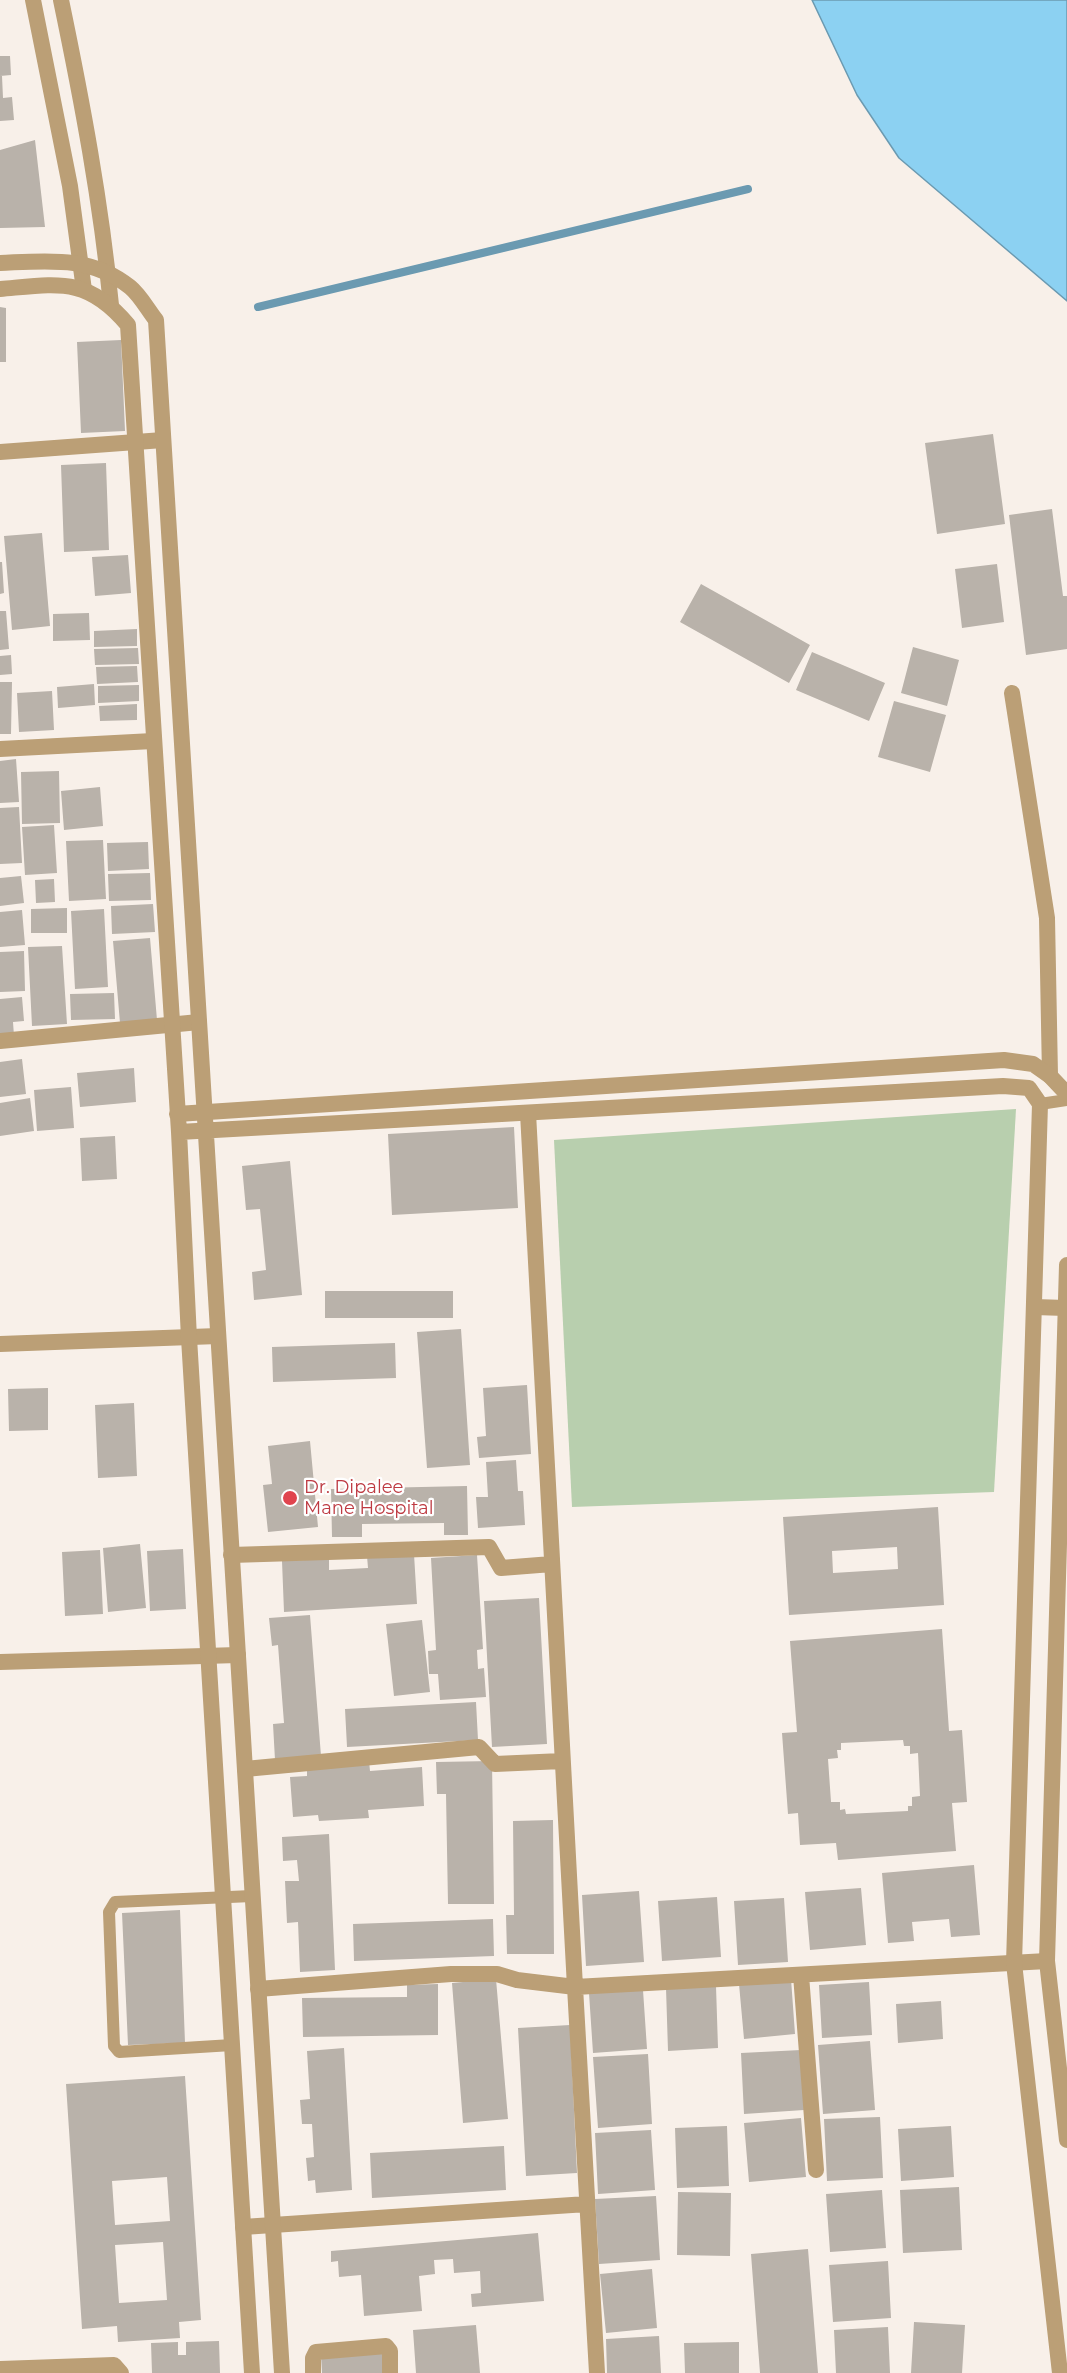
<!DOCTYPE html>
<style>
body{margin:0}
canvas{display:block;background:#f8f0e9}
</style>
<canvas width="1067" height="2373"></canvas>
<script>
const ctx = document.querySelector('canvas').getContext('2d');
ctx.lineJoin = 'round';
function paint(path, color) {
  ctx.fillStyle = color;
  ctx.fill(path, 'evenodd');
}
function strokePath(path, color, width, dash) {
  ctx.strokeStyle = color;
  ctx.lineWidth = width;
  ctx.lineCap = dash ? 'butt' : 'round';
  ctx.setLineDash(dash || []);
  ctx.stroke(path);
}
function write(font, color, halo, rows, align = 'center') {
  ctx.font = font + ' Montserrat,sans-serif';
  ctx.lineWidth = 4.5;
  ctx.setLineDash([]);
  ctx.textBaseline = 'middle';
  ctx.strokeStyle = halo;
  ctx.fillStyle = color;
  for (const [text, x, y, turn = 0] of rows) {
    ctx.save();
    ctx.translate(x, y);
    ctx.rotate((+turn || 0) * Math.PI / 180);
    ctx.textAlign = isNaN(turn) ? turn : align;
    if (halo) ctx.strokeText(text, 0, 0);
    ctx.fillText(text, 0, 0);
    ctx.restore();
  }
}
paint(new Path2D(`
 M1016,1109l-22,383 -422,15 -18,-367z`), '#b8cfae');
const water = new Path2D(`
 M812,0h255v301l-168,-143 -42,-63z`);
paint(water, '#8cd1f2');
strokePath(water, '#6b9ab1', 1.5);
strokePath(new Path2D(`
 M258,307l490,-118`), '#6b9ab1', 8);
paint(new Path2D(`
 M0,56h10l1,19 -11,1z
 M0,76h2l1,22 9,-1 2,23 -14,1z
 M35,140l10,87 -45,1v-78z
 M0,307l6,1v54h-6z
 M121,340l4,91 -44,2 -4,-91z
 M993,434l12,90 -68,10 -12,-91z
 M106,463l3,87 -45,2 -3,-87z
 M1052,509l11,87h4v53l-41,6 -17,-140z
 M42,533l8,93 -38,4 -8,-94z
 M128,555l3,38 -36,3 -3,-39z
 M0,562h2l2,31 -4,1z
 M997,564l7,58 -42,6 -7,-59z
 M701,584l109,61 -21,38 -109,-61z
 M0,611h6l3,38 -9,1z
 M89,613l1,27 -37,1v-27z
 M137,629v17l-43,1v-16z
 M913,647l46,13 -12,46 -46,-13z
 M138,648l1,16 -44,1 -1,-16z
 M812,652l73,31 -16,38 -73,-31z
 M11,655l1,19 -12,1v-19z
 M137,666l1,16 -41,2 -1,-17z
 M0,682h12l-1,52h-11z
 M94,684l1,21 -37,3 -1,-21z
 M139,685v16l-41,2v-17z
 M52,691l2,39 -35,2 -2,-39z
 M894,701l52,14 -16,57 -52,-15z
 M137,704v16l-37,1 -1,-15z
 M16,759l3,43 -19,1v-42z
 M59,771l1,52 -38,1 -1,-52z
 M100,787l3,39 -39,4 -3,-39z
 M19,807l3,56 -22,1v-56z
 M54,825l3,48 -32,2 -3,-48z
 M103,840l3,59 -37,2 -3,-60z
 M148,842l1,27 -41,2 -1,-28z
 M150,873l1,27 -42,1 -1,-27z
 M21,876l3,27 -24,3v-28z
 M54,879l1,23 -19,1 -1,-23z
 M153,904l2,28 -43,2 -1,-28z
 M67,908v25h-36v-24z
 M104,909l4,78 -33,2 -4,-78z
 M22,910l3,35 -25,2v-35z
 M150,938l7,82 -37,3 -7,-82z
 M62,946l5,78 -35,2 -4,-79z
 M24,951l1,40 -25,1v-40z
 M114,993l1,26 -44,1 -1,-26z
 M22,997l2,24 -11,1 1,14 -14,1v-38z
 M22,1059l4,35 -26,3v-35z
 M134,1068l2,34 -56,5 -3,-34z
 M71,1087l3,41 -37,3 -3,-41z
 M30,1098l4,33 -34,5v-33z
 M514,1127l4,81 -126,7 -4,-81z
 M115,1136l2,43 -35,2 -2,-43z
 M290,1161l12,134 -48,5 -2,-28 14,-2 -6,-61 -14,1 -4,-44z
 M325,1291h128v27h-128z
 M461,1329l9,136 -43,3 -10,-136z
 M395,1343l1,35 -123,4 -1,-35z
 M527,1385l4,69 -52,4 -2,-21 9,-1 -3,-48z
 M48,1388v42l-39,1 -1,-42z
 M134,1403l3,73 -39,2 -3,-73z
 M310,1441l8,86 -50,5 -5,-47 9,-1 -4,-38z
 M516,1460l2,31h5l2,34 -47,3 -2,-31h12l-2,-35z
 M467,1486l1,49h-24v-12l-82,1v13h-30l-1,-48z
 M938,1507l6,98 -155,10 -6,-98zM897,1547l1,22 -65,4 -1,-22z
 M140,1544l6,64 -38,4 -5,-64z
 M183,1549l3,60 -36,2 -3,-60z
 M100,1550l3,64 -38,2 -3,-64z
 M414,1554l3,50 -133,8 -2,-51 47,-2v11l39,-2 -1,-12z
 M477,1555l6,94 -6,1 1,19 6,-1 2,29 -46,3 -2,-26h-9l-1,-23 8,-1 -5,-92z
 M539,1598l8,146 -55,3 -8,-146z
 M310,1615l11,141 -46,4 -2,-36 11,-1 -6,-78 -6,1 -3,-28z
 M422,1620l8,72 -36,4 -8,-72z
 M942,1629l7,102 13,-1 5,72 -15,1 4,48 -118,9 -2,-17 -36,2 -2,-32 -10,1 -6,-81 15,-1 -7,-91zM903,1740l1,6h6v8l8,-1 2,43 -8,1v9h-4v5l-62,3 -1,-5 -5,1v-8h-9l-3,-43 10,-1 -1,-8h4v-7z
 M476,1702l2,38 -131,7 -2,-38z
 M369,1761l1,10 52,-4 2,39 -56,4 1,8 -50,3 -1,-6 -25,2 -3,-40 17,-1v-10z
 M492,1761l2,143h-46l-2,-110h-9l-1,-32z
 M553,1820l1,134h-47l-1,-39h8l-1,-94z
 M329,1834l6,136 -35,2 -2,-50 -11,1 -2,-42h14l-2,-21 -14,1 -1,-24z
 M974,1865l6,70 -29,2 -2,-18 -37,3 2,19 -26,2 -6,-70z
 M861,1888l5,57 -56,5 -5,-58z
 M639,1891l5,71 -58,4 -4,-71z
 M717,1897l4,60 -59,4 -4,-60z
 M784,1898l4,64 -50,3 -4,-64z
 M180,1910l5,133 -57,2 -6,-132z
 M493,1919l1,37 -140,5 -1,-37z
 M496,1979l12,140 -45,4 -11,-140z
 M791,1979l4,55 -51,5 -5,-55z
 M869,1982l3,53 -50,3 -3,-53z
 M438,1984v51l-135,2 -1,-39 105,-1v-12z
 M716,1986l2,62 -50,3 -2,-63z
 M643,1990l4,59 -54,4 -4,-60z
 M941,2001l2,38 -45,4 -2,-39z
 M570,2025l7,148 -51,3 -8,-148z
 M870,2041l5,69 -52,4 -5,-69z
 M344,2048l8,142 -36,3 -1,-13 -7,1 -2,-23 8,-1 -2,-33h-10l-2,-24 10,-1 -3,-48z
 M801,2050l3,60 -60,4 -3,-61z
 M648,2054l4,70 -54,4 -5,-71z
 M185,2076l16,244 -22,2 1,16 -62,4 -1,-16 -35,3 -16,-245zM167,2177l3,44 -55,4 -3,-44zM163,2242l4,58 -48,3 -4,-58z
 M880,2117l3,61 -56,3 -3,-62z
 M801,2118l5,59 -57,5 -5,-59z
 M727,2126l2,60 -52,2 -2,-60z
 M951,2126l3,51 -53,4 -3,-52z
 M651,2130l4,60 -57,4 -3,-61z
 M504,2146l2,44 -134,8 -2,-45z
 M959,2187l3,63 -59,3 -3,-63z
 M882,2190l4,58 -56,4 -4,-58z
 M678,2192l53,1 -1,63 -53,-1z
 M656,2196l4,64 -61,4 -4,-65z
 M538,2233l6,68 -72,6 -1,-13 10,-1 -1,-22 -26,2 -1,-14 -19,1 1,14 -16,2 3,35 -58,5 -3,-41 -22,2 -1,-16 -7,1v-11z
 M808,2249l10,124h-58l-9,-119z
 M888,2261l3,57 -58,4 -4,-57z
 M652,2269l5,59 -51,5 -6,-59z
 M914,2322l51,3 -3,48h-51z
 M476,2325l4,48h-64l-3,-43z
 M888,2327l2,46h-54l-2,-43z
 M659,2336l2,37h-54l-1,-34z
 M219,2341l1,32h-68l-1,-30 27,-1v13h8v-13z
 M739,2342v31h-54l-1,-30z
 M384,2351l1,22h-63l-1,-18z`), '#b9b2aa');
strokePath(new Path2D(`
 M1040,1104l27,-4
 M232,2045l-113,7 -5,-6 -5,-134 6,-10 137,-6`), '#bb9f76', 12);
strokePath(new Path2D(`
 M33,0l37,186 14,104
 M61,0c21,101 40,202 50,305
 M0,452l163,-12
 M1012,693l35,225 3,158
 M0,749l153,-8
 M0,1041l199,-19
 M528,1113l47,874 472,-26
 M0,1344l218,-8
 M231,1555l258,-8 12,21 51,-4
 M0,1662l238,-7
 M245,1769l234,-22 16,17 67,-3
 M801,1975l15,195
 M258,1989l193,-15h46l20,6 58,7 22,386
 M243,2227l344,-23
 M0,2369l114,-4 7,8
 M313,2373v-15l3,-6 70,-6 4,5v22`), '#bb9f76', 16);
strokePath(new Path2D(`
 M0,263c47,-2 90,-8 130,24 10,8 18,23 26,33l126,2053
 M0,289c58,-5 87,-13 128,36l51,807 10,206 63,1035
 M177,1114l827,-54 29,4 17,12 17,18
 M179,1132l824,-46 26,2 11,16 -26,859 46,410
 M1067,1265l-20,696 20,179
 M1034,1307l32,1`), '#bb9f76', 16);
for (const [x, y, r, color] of [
 [290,1498,8,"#e0444e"]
]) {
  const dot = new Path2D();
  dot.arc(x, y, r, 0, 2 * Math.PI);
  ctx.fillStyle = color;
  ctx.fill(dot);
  strokePath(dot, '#fff', 2);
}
write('18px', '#be3a42', '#fff', [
 ["Dr. Dipalee",304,1488],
 ["Mane Hospital",304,1509]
], 'left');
</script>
